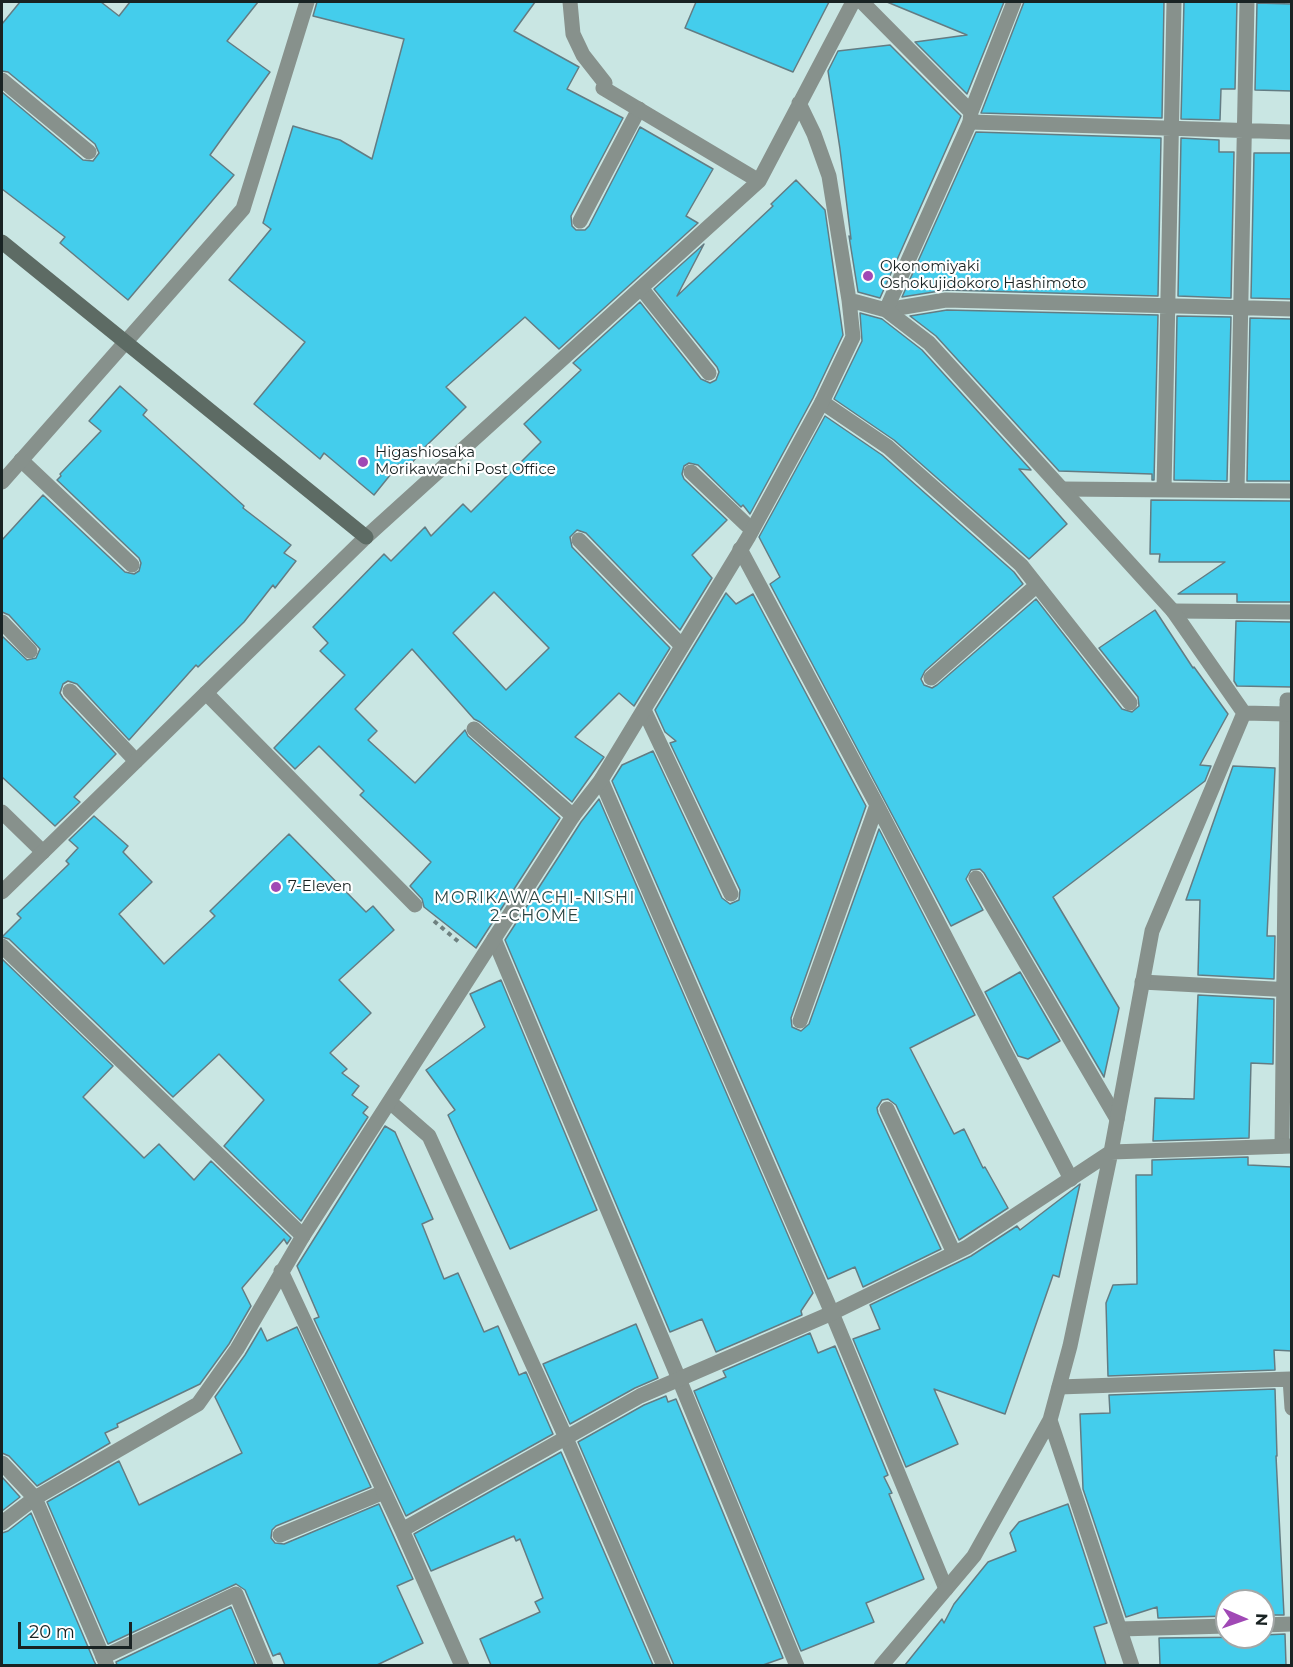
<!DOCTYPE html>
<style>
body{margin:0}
#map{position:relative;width:1293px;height:1667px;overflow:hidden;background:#c9e6e3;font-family:Montserrat,sans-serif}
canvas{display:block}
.frame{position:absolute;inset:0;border:3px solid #192323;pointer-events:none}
.north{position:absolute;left:1215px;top:1589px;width:60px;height:60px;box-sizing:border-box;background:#fff;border:2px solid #a3a7a7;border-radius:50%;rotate:92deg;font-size:16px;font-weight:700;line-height:24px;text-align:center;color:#192323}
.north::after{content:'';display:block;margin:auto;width:21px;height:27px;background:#a049b5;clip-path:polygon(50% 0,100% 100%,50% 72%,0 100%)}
.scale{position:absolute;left:18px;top:1622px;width:114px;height:27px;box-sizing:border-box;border:3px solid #192323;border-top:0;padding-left:8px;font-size:18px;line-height:21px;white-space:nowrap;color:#192323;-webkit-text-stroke:4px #fff;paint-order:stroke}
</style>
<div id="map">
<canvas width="1293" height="1667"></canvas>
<div class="frame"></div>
<div class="north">N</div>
<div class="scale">20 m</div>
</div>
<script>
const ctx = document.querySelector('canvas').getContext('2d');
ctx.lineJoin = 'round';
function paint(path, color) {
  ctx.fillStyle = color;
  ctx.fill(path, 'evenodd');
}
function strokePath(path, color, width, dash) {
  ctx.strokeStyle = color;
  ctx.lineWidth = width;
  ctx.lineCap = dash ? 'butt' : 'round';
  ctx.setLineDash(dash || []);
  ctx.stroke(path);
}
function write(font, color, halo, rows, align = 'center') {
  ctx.font = font + ' Montserrat,sans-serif';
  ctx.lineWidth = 4.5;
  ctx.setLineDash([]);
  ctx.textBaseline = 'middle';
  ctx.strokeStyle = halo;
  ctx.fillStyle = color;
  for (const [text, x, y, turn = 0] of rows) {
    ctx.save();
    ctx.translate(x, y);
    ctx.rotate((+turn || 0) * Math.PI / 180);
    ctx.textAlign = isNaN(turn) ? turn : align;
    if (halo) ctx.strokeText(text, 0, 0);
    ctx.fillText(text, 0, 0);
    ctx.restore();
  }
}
const building = new Path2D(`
 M20,2h81l18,14 11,-14h128l-31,39 43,31 -60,83 24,20 -106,125 -68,-57 5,-6 -63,-48v-97l81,68 10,1 6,-8 -4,-9 -87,-72 -6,-1v-47z
 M317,2h218l-21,29 65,36 -12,22 56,29 -52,98 1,10 4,4h9l4,-4 51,-99 73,42 -27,47 12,7 -139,126 -34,-32 -79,70 20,20 -41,40 -19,23 -7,-6 -25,31 -50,-42 -4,6 -66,-55 51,-62 -76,-62 42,-51 -8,-6 30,-97 47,14 32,19 32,-120 -91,-23z
 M696,2h133l-36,70 -108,-44z
 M887,2h117l-37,92 -52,-52 52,-7z
 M1024,2h140l-2,116 -181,-5z
 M1184,2h53l-2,87h-14l-1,31 -39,-1z
 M1257,3l35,1v87l-37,-1z
 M890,45l71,71 -81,182 -22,-6 -9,-56 2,3 -11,-90 -12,-78 10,-20z
 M976,132l185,6 -3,158 -212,-6 -44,7z
 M1181,138l38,2v12h15l-3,146 -53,-2z
 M1254,153h38v146l-41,-1z
 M796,180l29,30 18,125 -30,63 -63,116 -7,-9 -2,2 -43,-42 -9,-2 -5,3 -2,8 2,5 43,41 -35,35 20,23 -32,52 -94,-97 -9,-3 -7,7 2,10 98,101 -36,58 -15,-13 -44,44 29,20 -32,45 -92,-80 -6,-3 -62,-70 -57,60 22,22 -9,9 47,43 50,-53 3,6 92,82 -84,130 -52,-41 -2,-8 -12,-13 21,-24 -71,-67 4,-4 -45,-45 -24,23 -21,-21 71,-73 -25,-24 8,-8 -15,-16 71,-73 7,7 34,-34 6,9 32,-32 8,8 70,-70 -17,-18 57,-54 -8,-7 67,-61 61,77 9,4 6,-3 3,-8 -2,-5 -63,-78 50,-45 -27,52 96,-90 -2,-2zM494,592l55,56 -43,42 -53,-57z
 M947,310l211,5 -4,165h-2v-6l-93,-3 -123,-135 -26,-20z
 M860,313l22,6 40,31 109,120 -12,-1 48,55 -38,35 -135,-119 -60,-41 28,-58z
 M1177,316l54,1 -4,164 -53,-1z
 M1250,318l42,1v162h-45z
 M120,386l27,24 -4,5 101,91 -1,2 48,37 -7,8 12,8 -21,27 -2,-3 -29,37 -46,45 -2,-2 -67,75 -52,-56 -9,-3 -5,3 -3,9 3,5 53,56 -42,43 6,5 -25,24 -53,-49v-141l25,24 9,-2 4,-9 -31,-34 -7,-3v-72l41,-45 82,77 9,2 5,-3 2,-8 -2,-5 -82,-78 4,-4 -1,-2 41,-43 -12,-10z
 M825,416l57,39 132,117 9,12 -98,87 -4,8 3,6 8,3 5,-3 99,-86 86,110 10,3 7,-6 -1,-9 -39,-49 56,-38 38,58 1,-1 34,47 -28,51 11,1 -6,15 -152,116 66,111 -15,69 -120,-204 -4,-4 -9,1 -5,9 17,31 -32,16 -181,-342 10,-7 -21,-40z
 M1151,500l141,1v101h-55v-8h-59l47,-32h-66l1,-8h-10z
 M726,593l10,11 17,-10 113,212 -75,212 1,9 9,4 8,-7 70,-195 96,186 -65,33 44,86 10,-5 19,39 2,-1 23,41 -49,32 -63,-135 -8,-6 -6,1 -5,8 1,5 63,136 -78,38 -8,-20 -27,12 -216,-498 10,-16 31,-14 69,147 8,6 9,-4 1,-10 -70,-147 6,-2 -11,-9 -10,-22z
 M1236,621l56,1v65l-55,-1 -3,-5z
 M1233,766l42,2 -8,168h8l-1,43 -76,-4 2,-75h-14z
 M599,799l214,494 -12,18 1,4 -86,37 -14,-33 -32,13 -165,-392 76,-118z
 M94,816l34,30 -5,6 29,30 -33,32 45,50 51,-48 -5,-5 79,-77 77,78 7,-6 21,24 -55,50 32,33 -41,40 17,16 -5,4 17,13 -7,9 16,12 -5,6 5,4 -67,104 -77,-75 40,-46 -45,-46 -46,43 -164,-158 -7,-2 19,-19 -4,-4 52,-50 -3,-3 12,-13 -9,-8z
 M2,959l111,107 -30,31 61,61 15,-14 35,36 17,-19 80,77 -4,6 -3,-5 -42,49 9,18 -22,38 -29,40 -83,40 1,3 -13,6 5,10 -73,43 -28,-30 -7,-3z
 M1020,972l40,69 -32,18 -10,-3 -33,-64z
 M501,980l96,230 -87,39 -62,-134 7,-5 -29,-40 59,-43 -15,-33z
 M1198,995l76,4 -1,65 -22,-1 -2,75 -96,3 2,-43 39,1z
 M385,1126l10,6 38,87 -11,5 22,55 14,-6 26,59 14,-6 21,49 7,-3 27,62 -147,82 -92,-197 5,-2 -22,-51z
 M1248,1157v8l44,2v184l-18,-1 1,20 -167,6 -2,-73 7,-18 24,-1 -1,-109h16v-15z
 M1080,1184l-21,93 -6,-2 -48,139 -71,-25 24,55 -52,23 -53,-128 27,-10 -10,-24 101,-49 46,-30 3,4z
 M636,1324l22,54 -23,10 -65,36 -27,-60z
 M297,1327l74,160 -95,39 -4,4 -1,8 4,5 9,1 95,-40 34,75 -16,7 26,57 -46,22h-92l-5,-12 -7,3 -28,-66 -9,-6 -128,60 -61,-142 72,-41 20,44 103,-52 -27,-56 30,-42 16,-27 6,13z
 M810,1333l8,20 17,-7 53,129 -4,2 8,16 -3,1 35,85 -58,24 8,19 -73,29 -107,-260 32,-14 -3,-6z
 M1275,1389l2,67h-1l8,159h-21v-14h-36v15l-69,2 -1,-11 -31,10 -43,-128 -3,-75 30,-1 -1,-18z
 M666,1396l2,6 8,-3 107,259 -20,7h-89l-96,-223 66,-37z
 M561,1452l92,213h-162l-11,-26 60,-27 -5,-10 8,-4 -23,-59 -4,2 -2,-5 -83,35 -17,-37z
 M2,1477l18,20 -18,14z
 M1068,1504l39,119 -13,4 12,38h-201l37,-46 2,4 10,-19 34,-42 28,-11 -6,-18 9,-11z
 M31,1513l63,148 2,4h-94v-132l6,-2z
 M231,1607l24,57 -4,1h-134l-1,-3z
 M1285,1634l1,31h-126l-1,-27 104,-1v-2z`);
paint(building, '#44cdec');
strokePath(building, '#637c83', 1.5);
strokePath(new Path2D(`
 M434,921l26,22`), '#6e8180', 4, [4.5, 4.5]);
strokePath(new Path2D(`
 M2,80l87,72
 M970,122l322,10
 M580,221l59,-112
 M641,288l68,85
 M886,310l60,-10 346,9
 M822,402l66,45 133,118 109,138
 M21,460l111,105
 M691,472l61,58
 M1062,489l230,2
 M1164,489l10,-487
 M1237,490l10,-488
 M579,540l103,106
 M740,549l137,256 194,374
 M1173,611l119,1
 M2,622l28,29
 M931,678l106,-93
 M70,691l66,70
 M206,693l209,212
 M644,710l87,184
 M474,729l99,87
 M601,780l231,533 114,276
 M2,812l41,40
 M976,878l141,241
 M494,939l185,440 118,287
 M2,946l301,290
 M1142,982l150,8
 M800,1021l77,-216
 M390,1102l39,34 137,302 98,228
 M887,1109l67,144
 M1282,1146l5,-443
 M1059,1387l231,-8 2,29
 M2,1523l33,-25
 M280,1535l104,-43
 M1263,1625l29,-1
 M1120,1629l107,-3
 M103,1657l133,-63 30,72`), '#87918c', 15);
strokePath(new Path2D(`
 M570,2l3,32 10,21 22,28 -2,5 156,93
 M862,2l109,110
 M849,300l37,10 43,33 244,268 71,102
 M886,310l84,-188 1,-10 43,-110
 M2,482l241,-273 64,-207
 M1287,700h5
 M1244,713l43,1
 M2,892l364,-355 393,-356 94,-179
 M281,1271l121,259 60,136
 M1050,1420l82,246
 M2,1463l33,35 72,168
 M35,1498l163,-94 39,-55 66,-113 270,-420 28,-36 148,-244 73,-134 31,-65 -4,-37 -20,-124 -15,-42 -15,-31
 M402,1530l238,-134 192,-83 135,-66 144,-95 181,-6
 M881,1666l93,-110 76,-136 20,-74 41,-194 41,-221 92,-218`), '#87918c', 15);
strokePath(new Path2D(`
 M2,242l364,295`), '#5d6b64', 15);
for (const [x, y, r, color] of [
 [868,276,6,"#a049b5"],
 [363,462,6,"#a049b5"],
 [276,887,6,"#a049b5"]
]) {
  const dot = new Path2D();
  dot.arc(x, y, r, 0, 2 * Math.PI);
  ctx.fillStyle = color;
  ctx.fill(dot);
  strokePath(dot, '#fff', 2);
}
write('15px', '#192323', '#fff', [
 ["Okonomiyaki",880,267],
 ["Oshokujidokoro Hashimoto",880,284],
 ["Higashiosaka",375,453],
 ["Morikawachi Post Office",375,470],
 ["7-Eleven",288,887]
], 'left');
ctx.letterSpacing = '1.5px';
write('16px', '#2c4543', '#fff', [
 ["MORIKAWACHI-NISHI",535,898],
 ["2-CHOME",535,916]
]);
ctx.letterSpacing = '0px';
</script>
